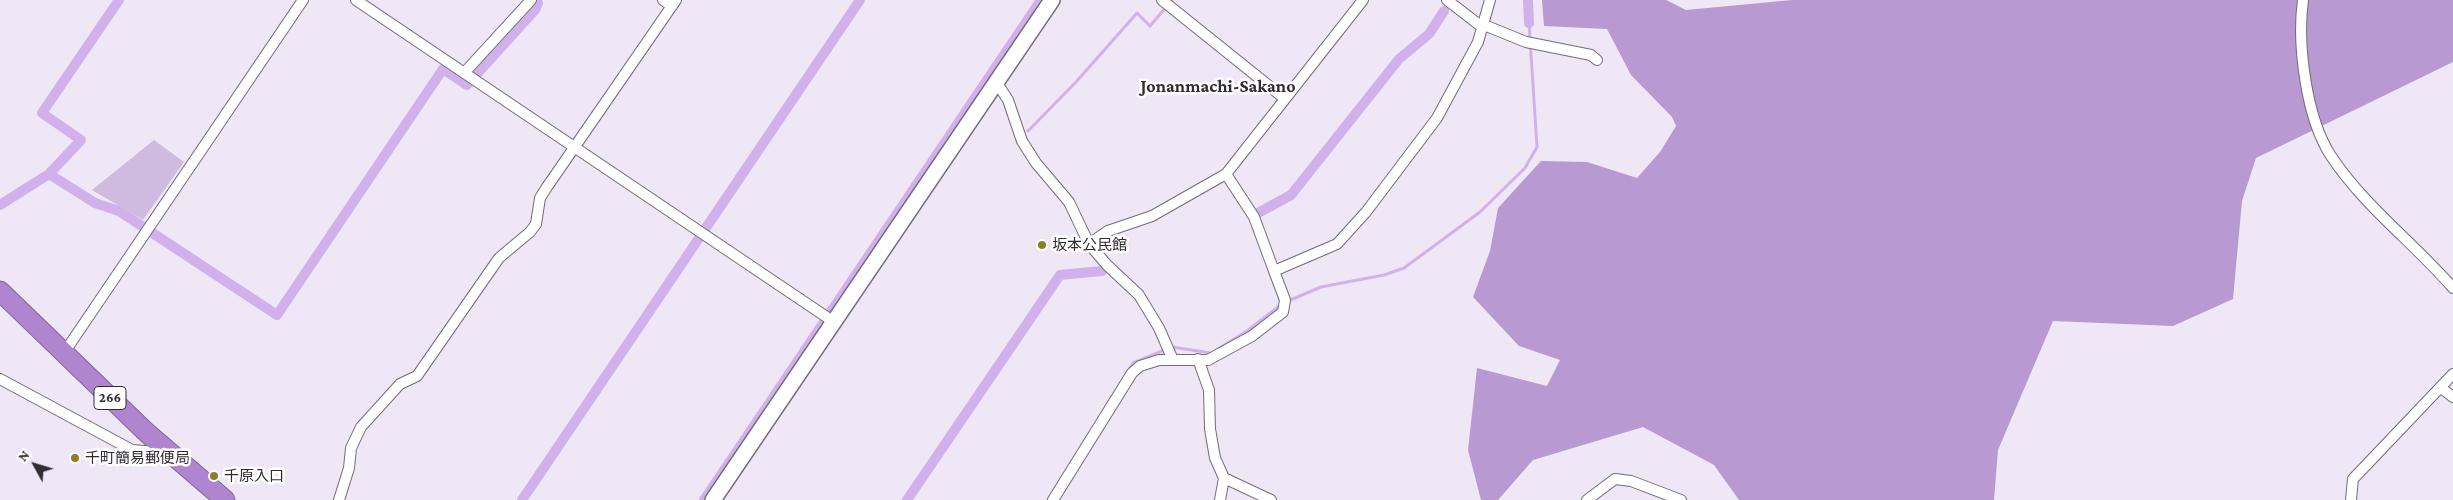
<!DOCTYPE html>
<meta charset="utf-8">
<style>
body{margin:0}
#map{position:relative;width:2453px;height:500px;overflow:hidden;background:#efe7f6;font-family:"Crimson Pro",serif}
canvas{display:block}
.north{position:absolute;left:10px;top:440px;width:50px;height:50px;-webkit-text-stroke:4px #fff;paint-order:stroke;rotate:309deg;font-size:14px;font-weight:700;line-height:20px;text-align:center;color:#302d32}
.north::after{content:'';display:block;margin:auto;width:18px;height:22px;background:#302d32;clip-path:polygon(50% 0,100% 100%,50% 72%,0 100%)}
</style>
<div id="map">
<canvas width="2453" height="500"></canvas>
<div class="north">N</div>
</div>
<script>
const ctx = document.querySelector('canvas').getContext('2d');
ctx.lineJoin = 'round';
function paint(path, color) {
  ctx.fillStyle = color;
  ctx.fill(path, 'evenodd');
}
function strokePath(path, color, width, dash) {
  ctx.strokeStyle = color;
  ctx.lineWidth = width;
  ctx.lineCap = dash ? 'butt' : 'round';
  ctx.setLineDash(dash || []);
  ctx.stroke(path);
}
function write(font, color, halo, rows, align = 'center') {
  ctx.font = font + ' "Crimson Pro","Noto Sans JP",serif';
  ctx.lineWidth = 5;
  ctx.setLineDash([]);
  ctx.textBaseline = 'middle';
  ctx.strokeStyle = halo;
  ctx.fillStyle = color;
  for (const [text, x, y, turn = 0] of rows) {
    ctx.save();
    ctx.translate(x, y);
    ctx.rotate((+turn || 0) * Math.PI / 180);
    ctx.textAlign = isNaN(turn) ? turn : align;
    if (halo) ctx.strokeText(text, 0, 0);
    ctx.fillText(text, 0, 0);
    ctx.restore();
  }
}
paint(new Path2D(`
 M154,140l30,22 -41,58 -51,-30z`), '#cebbdf');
paint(new Path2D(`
 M1542,0h124l20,10 106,-10h661v62l-197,96 -14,43 -9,98 -60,27 -120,-5 -55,129 -4,50h-255l-25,-35 -71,-38 -110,33 -35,40h-17l-13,-50 9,-82 70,18 13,-26 -41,-14 -46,-49 17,-46 8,-43 43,-47 46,1 50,16 23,-26 16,-26 -4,-9 -41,-42 -24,-46 -63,-3z`), '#b899d2');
strokePath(new Path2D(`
 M1028,131l48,-49 61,-69 13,13 22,-26
 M1288,301l33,-14 63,-12 20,-7 76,-56 45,-44 12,-21 -8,-124
 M1216,350l31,-19 35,-27
 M1128,371l5,-8 39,-16 39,6`), '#d1b1ec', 3);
strokePath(new Path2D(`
 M1528,0l1,23
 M49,174l46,29 24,8 158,104 166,-246 24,16 68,-75 3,-7
 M0,205l49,-31 32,-34 -39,-27 77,-113
 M1258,213l33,-18 108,-136 30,-25 15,-23
 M522,500l338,-500
 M704,500l337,-500
 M907,500l153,-225 42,-4`), '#d1b1ec', 10);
const street = new Path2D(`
 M356,0l478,322
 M663,0l9,6
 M1162,0l122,98
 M1447,0l35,27
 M2303,0c-6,44 3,118 28,156 33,50 83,87 122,132
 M1484,25l42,17 65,13 6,5
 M464,73l67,-73
 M997,83l11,17 14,41 14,22 33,39 20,42 18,21 32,30 20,33 14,32
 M1226,174l28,43 20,54
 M1089,244l19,-13 44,-15 74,-42 137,-174
 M64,353l239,-353
 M1198,359l11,31 1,39 5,29 9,20 -4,22
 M0,379l132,71 36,3
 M2441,388l12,9
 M1224,478l47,22
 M339,500l10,-32 2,-20 10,-21 39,-43 17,-8 82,-118 31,-26 6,-8 4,-26 7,-11 129,-187
 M1053,500l79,-127 8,-7 19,-6h49l44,-24 31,-24 2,-12 -11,-29 63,-27 29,-32 71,-94 41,-76 12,-42
 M1587,500l28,-21 16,2 50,19
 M2351,500l2,-21 100,-105`);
const secondary = new Path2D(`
 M713,500l339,-500`);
const highway = new Path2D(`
 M0,291l146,141 79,68`);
strokePath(street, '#726c78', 12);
strokePath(secondary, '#726c78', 18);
strokePath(highway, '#836698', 21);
strokePath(street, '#fff', 10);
strokePath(secondary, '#fff', 15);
strokePath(highway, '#af85cf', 19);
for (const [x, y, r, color] of [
 [1042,245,5,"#8d7e25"],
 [75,458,5,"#8d7e25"],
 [214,476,5,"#8d7e25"]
]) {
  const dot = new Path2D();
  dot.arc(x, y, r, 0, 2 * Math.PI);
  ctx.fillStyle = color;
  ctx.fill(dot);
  strokePath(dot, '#fff', 2);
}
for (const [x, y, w] of [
 [110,398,32]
]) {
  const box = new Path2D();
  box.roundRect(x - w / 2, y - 11.5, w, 23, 4);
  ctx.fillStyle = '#fff';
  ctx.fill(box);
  strokePath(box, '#302d32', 1);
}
write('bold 14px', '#302d32', null, [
 ["266",110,398]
]);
write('15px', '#302d32', '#fff', [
 ["坂本公民館",1052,245],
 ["千町簡易郵便局",85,458],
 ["千原入口",224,476]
], 'left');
write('bold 18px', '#302d32', '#fff', [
 ["Jonanmachi-Sakano",1218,86]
]);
</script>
